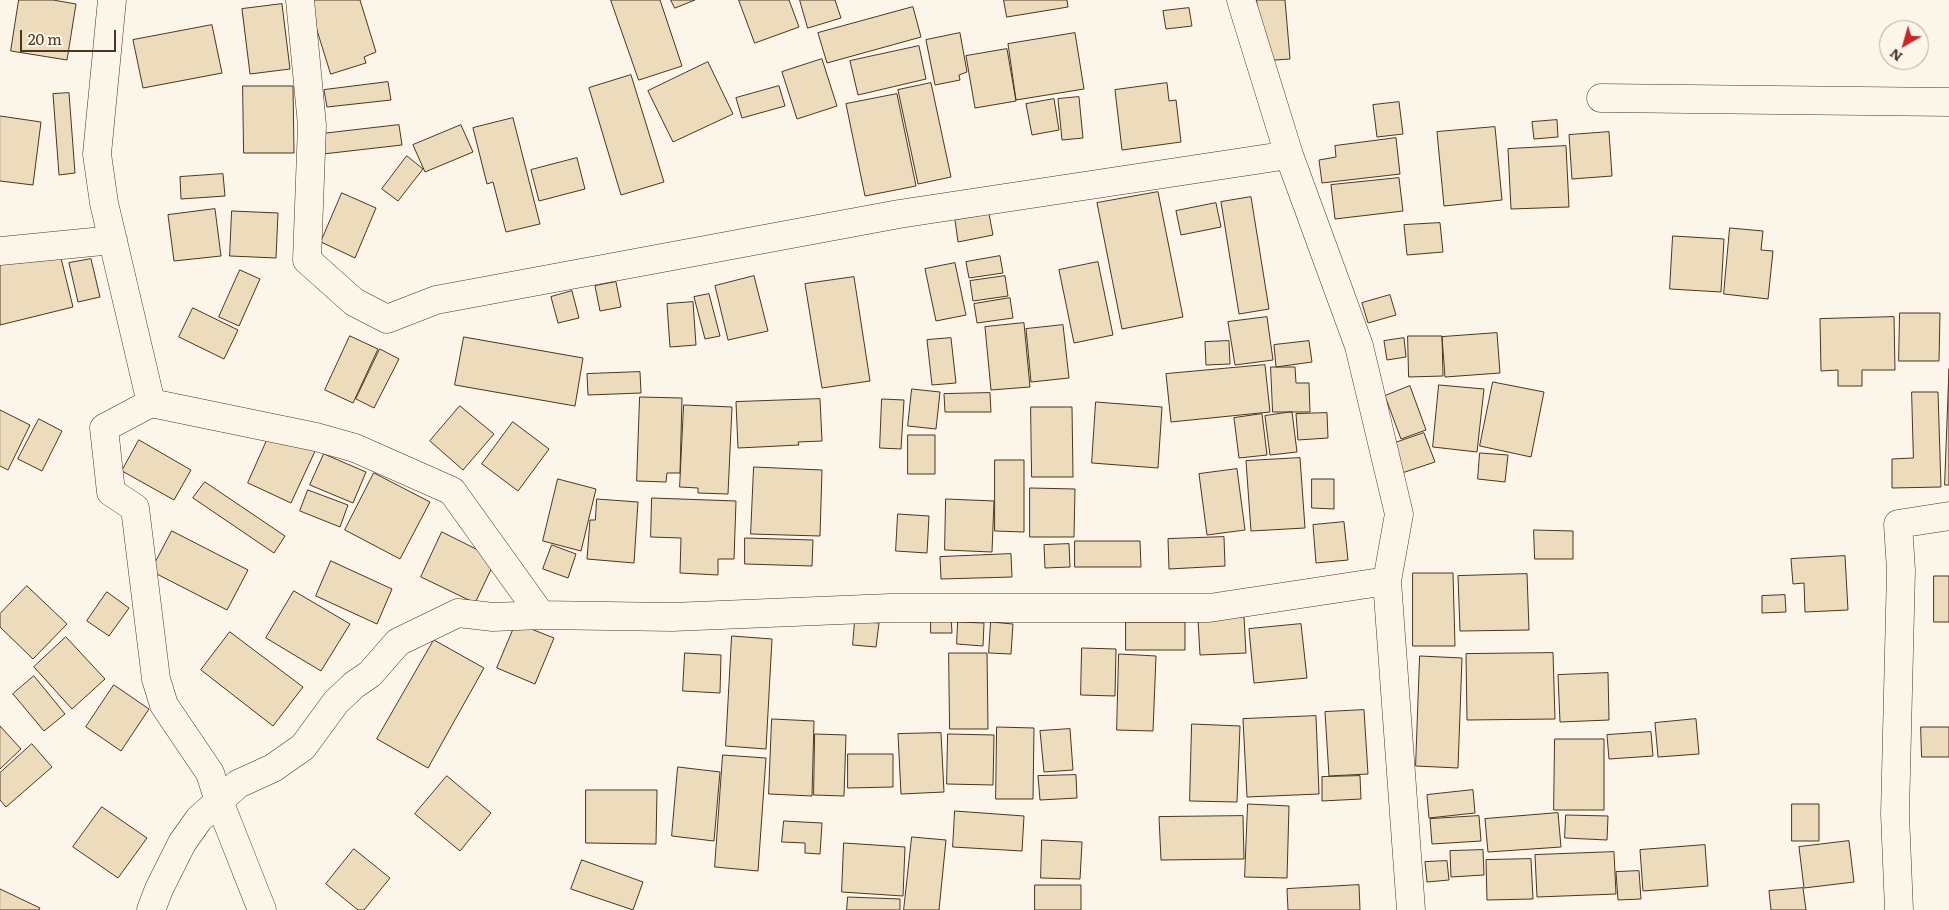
<!DOCTYPE html>
<style>
body{margin:0}
#map{position:relative;width:1949px;height:910px;overflow:hidden;background:#fbf6e9;font-family:Literata,serif}
canvas{display:block}
.north{position:absolute;left:1879px;top:20px;width:50px;height:50px;box-sizing:border-box;background:#fbf6e9;border:1px solid #b4a999;border-radius:50%;rotate:218deg;font-size:14px;font-weight:700;line-height:20px;text-align:center;color:#4a3520}
.north::after{content:'';display:block;margin:auto;width:18px;height:22px;background:#c62828;clip-path:polygon(50% 0,100% 100%,50% 72%,0 100%)}
.scale{position:absolute;left:20px;top:30px;width:96px;height:22px;box-sizing:border-box;border:2px solid #4a3520;border-top:0;padding-left:6px;font-size:15px;line-height:18px;white-space:nowrap;color:#4a3520;-webkit-text-stroke:4px #fbf6e9;paint-order:stroke}
</style>
<div id="map">
<canvas width="1949" height="910"></canvas>
<div class="north">N</div>
<div class="scale">20 m</div>
</div>
<script>
const ctx = document.querySelector('canvas').getContext('2d');
ctx.lineJoin = 'round';
function paint(path, color) {
  ctx.fillStyle = color;
  ctx.fill(path, 'evenodd');
}
function strokePath(path, color, width, dash) {
  ctx.strokeStyle = color;
  ctx.lineWidth = width;
  ctx.lineCap = dash ? 'butt' : 'round';
  ctx.setLineDash(dash || []);
  ctx.stroke(path);
}
const building = new Path2D(`
 M19,0h34l23,4 -9,56 -56,-9z
 M308,0h52l16,52 -12,5 2,6 -35,11z
 M611,0h49l22,66 -43,14z
 M671,0h24l-20,8z
 M739,0h50l10,27 -44,16z
 M800,0h35l6,18 -33,10z
 M1004,0h63l1,7 -61,10z
 M1257,0h28l5,59 -28,2z
 M282,4l8,65 -40,5 -8,-65z
 M913,7l8,30 -94,26 -9,-30z
 M1189,8l3,18 -26,3 -3,-18z
 M212,25l10,48 -79,15 -10,-48z
 M960,33l7,39 -8,3 1,5 -25,5 -9,-45z
 M1075,33l9,56 -68,11 -8,-56z
 M919,46l7,33 -68,16 -8,-34z
 M1007,49l9,52 -41,7 -9,-52z
 M822,59l15,47 -40,13 -15,-47z
 M708,62l25,52 -60,28 -25,-51z
 M631,75l33,107 -43,13 -32,-107z
 M388,82l3,18 -64,7 -3,-17z
 M931,83l20,94 -33,7 -20,-94z
 M1167,83l2,18 7,-1 5,42 -59,8 -7,-60z
 M243,86h50l1,67h-50z
 M779,86l6,20 -43,12 -6,-20z
 M69,93l6,80 -16,2 -6,-81z
 M897,94l19,92 -51,10 -19,-92z
 M1079,97l4,41 -21,2 -4,-41z
 M1054,99l5,31 -27,5 -6,-31z
 M1399,102l4,32 -26,3 -4,-32z
 M0,116l41,6 -8,63 -33,-4z
 M513,118l27,106 -34,8 -13,-50 -6,2 -14,-56z
 M1557,120l1,17 -24,2 -2,-17z
 M399,125l3,20 -79,9 -2,-20z
 M461,125l12,27 -48,20 -12,-27z
 M1495,127l7,73 -58,6 -7,-74z
 M1609,132l3,44 -40,3 -3,-44z
 M1396,138l4,36 -78,9 -3,-23 17,-3 -1,-11z
 M1566,146l3,61 -58,2 -3,-60z
 M407,156l16,13 -25,32 -16,-12z
 M577,158l8,31 -46,12 -8,-31z
 M223,174l2,22 -44,3 -1,-22z
 M1399,178l4,33 -68,8 -4,-34z
 M1158,192l25,125 -61,12 -25,-126z
 M342,193l34,15 -21,50 -34,-16z
 M1251,197l18,112 -30,5 -18,-112z
 M1216,203l5,24 -40,8 -5,-24z
 M215,209l6,47 -47,5 -6,-46z
 M232,211l46,2 -2,45 -46,-2z
 M989,214l4,21 -35,7 -3,-22z
 M1440,223l3,29 -36,3 -3,-30z
 M1730,228l33,3 -2,19 12,1 -5,48 -44,-5z
 M1673,236l51,3 -3,53 -51,-3z
 M59,250l14,57 -73,18v-60z
 M1000,256l3,17 -34,5 -3,-16z
 M91,259l9,38 -22,5 -9,-39z
 M1098,262l15,73 -39,8 -15,-73z
 M955,263l11,52 -30,6 -11,-52z
 M240,270l20,9 -21,47 -20,-9z
 M754,276l14,55 -40,9 -13,-54z
 M1005,276l3,20 -35,5 -3,-20z
 M854,277l16,104 -48,7 -17,-104z
 M616,282l5,25 -21,4 -5,-25z
 M572,291l7,27 -21,5 -7,-26z
 M709,294l11,42 -15,3 -11,-42z
 M1390,295l6,20 -28,8 -6,-20z
 M1010,298l3,20 -36,5 -3,-19z
 M693,302l3,43 -26,2 -3,-43z
 M193,308l45,22 -14,29 -45,-22z
 M1900,313h40l-1,48h-40z
 M1267,317l6,43 -38,5 -7,-43z
 M1894,317l1,53h-33v16h-24v-16l-17,1 -1,-52z
 M1024,323l6,64 -39,3 -6,-63z
 M1063,325l6,53 -38,4 -5,-53z
 M1497,333l3,40 -55,4 -3,-40z
 M350,336l28,13 -25,54 -28,-13z
 M1408,336h34l1,40 -34,1z
 M464,337l119,21 -8,48 -120,-21z
 M951,338l5,45 -24,2 -5,-45z
 M1404,338l2,19 -19,3 -3,-19z
 M1229,341l1,23 -24,1 -1,-23z
 M1309,341l3,21 -36,5 -2,-22z
 M380,349l19,10 -25,49 -18,-9z
 M1265,365l5,47 -99,10 -5,-48z
 M1271,367h24l1,16h13l1,29h-37z
 M1949,369v116h-4z
 M640,372l1,21 -53,2 -1,-21z
 M1493,382l51,10 -13,65 -51,-11z
 M1439,385l45,4 -7,63 -44,-5z
 M1410,386l16,44 -25,9 -16,-43z
 M912,389l28,3 -4,37 -28,-3z
 M1912,392h26l3,95 -49,1v-29l21,-1z
 M990,393l1,19h-46l-1,-18z
 M640,397l42,1 -2,75h-13l-1,9 -29,-1z
 M820,399l2,42 -24,1 1,3 -61,3 -2,-46z
 M882,399l22,1 -3,49 -21,-1z
 M1096,402l66,5 -4,61 -66,-5z
 M684,405l48,2 -4,87 -30,-1v-5l-18,-1z
 M460,406l34,28 -31,36 -33,-29z
 M1031,407h41l1,70h-41z
 M0,410l30,15 -22,45 -8,-4z
 M1292,412l5,40 -27,3 -5,-39z
 M1327,413l1,25 -30,2 -2,-26z
 M1262,414l5,41 -28,3 -5,-40z
 M39,419l23,12 -20,40 -24,-12z
 M513,422l36,27 -31,42 -36,-27z
 M272,429l44,20 -25,54 -43,-20z
 M1424,433l11,29 -33,11 -10,-29z
 M908,435h27v39h-27z
 M139,440l52,30 -17,30 -52,-29z
 M1480,453l28,2 -3,27 -27,-3z
 M324,454l42,18 -13,31 -43,-18z
 M1300,458l5,70 -54,3 -5,-70z
 M995,460h29v72l-29,-1z
 M754,467l68,3 -2,66 -69,-2z
 M1237,469l8,61 -38,5 -8,-61z
 M374,473l56,29 -30,57 -55,-29z
 M558,479l38,10 -15,62 -38,-10z
 M1312,479h22v30l-22,-1z
 M205,482l80,54 -11,17 -81,-55z
 M1030,488l45,1 -1,48h-44z
 M308,490l40,15 -8,22 -40,-16z
 M652,498l84,3 -2,58h-16v16l-38,-2 1,-35 -30,-1z
 M597,499l41,3 -4,61 -47,-4 3,-39h5z
 M946,499l48,2 -2,51 -47,-2z
 M898,514l31,2 -2,37 -31,-2z
 M1344,522l4,38 -32,3 -3,-38z
 M1534,530l39,1v28h-38z
 M172,531l76,39 -21,40 -76,-39z
 M442,532l54,27 -21,44 -54,-26z
 M1224,537l1,29 -56,3 -1,-30z
 M745,538l68,2 -1,26 -67,-2z
 M1075,541h65l1,26h-66z
 M1069,544l1,23 -25,1 -1,-23z
 M552,545l24,9 -8,24 -25,-9z
 M1011,554l1,23 -71,2 -1,-22z
 M1845,556l3,54 -43,2 -1,-29 -11,1 -2,-25z
 M331,561l61,28 -15,35 -61,-28z
 M1413,573h40l2,73h-42z
 M1527,574l2,56 -69,1 -2,-55z
 M1934,576h15v46h-15z
 M27,586l40,38 -34,35 -33,-32v-13z
 M294,591l56,33 -29,47 -55,-33z
 M107,592l22,16 -20,28 -22,-15z
 M1785,595l1,17 -24,1v-17z
 M931,616h20l1,17h-21z
 M1244,617l2,36 -46,2 -2,-36z
 M855,621l24,2 -3,24 -23,-2z
 M958,622l26,1 -1,23 -26,-2z
 M991,622l22,2 -2,30 -22,-1z
 M1126,622h59v28h-59z
 M516,623l38,15 -19,46 -38,-16z
 M1301,624l6,54 -53,5 -5,-54z
 M230,632l73,55 -30,39 -72,-56z
 M732,636l40,3 -6,110 -40,-3z
 M66,637l39,42 -33,30 -38,-42z
 M434,640l50,28 -56,100 -51,-29z
 M1082,648l34,1 -1,47 -34,-1z
 M685,653l36,2 -1,38 -37,-2z
 M949,653h38l1,76h-38z
 M1553,653l2,66 -88,1 -1,-66z
 M1119,654l37,2 -3,75 -36,-1z
 M1420,656l42,2 -4,110 -42,-2z
 M1608,673l1,47 -49,2 -2,-47z
 M34,676l31,38 -21,17 -31,-37z
 M114,685l35,24 -28,42 -35,-24z
 M1364,710l4,64 -39,2 -4,-64z
 M1316,716l3,78 -72,3 -4,-78z
 M772,719l42,2 -2,75 -43,-2z
 M1696,719l3,35 -41,3 -3,-34z
 M1192,724l48,2 -3,76 -47,-1z
 M0,726l21,23 -21,20z
 M997,727l37,1 -1,71h-37z
 M1921,727h28v30h-27z
 M1070,729l3,41 -29,2 -4,-41z
 M1651,732l2,24 -44,3 -2,-24z
 M941,733l3,59 -43,2 -3,-60z
 M815,734l31,1 -2,61 -30,-1z
 M948,734l46,1 -1,50 -46,-1z
 M1555,739h49v71h-50z
 M32,744l20,23 -46,40 -6,-7v-27z
 M848,754h45v33l-45,1z
 M723,755l43,3 -8,113 -43,-4z
 M678,767l42,5 -6,69 -42,-5z
 M1076,775l1,23 -37,2 -2,-24z
 M447,776l44,37 -31,38 -45,-37z
 M1360,776l1,23 -39,2v-24z
 M586,790h71l-1,54 -70,-1z
 M1473,790l2,23 -46,5 -2,-23z
 M1248,804l41,2 -2,72 -42,-1z
 M1792,804h27v37h-27z
 M102,807l45,31 -29,40 -45,-31z
 M955,811l69,5 -2,35 -69,-4z
 M1558,813l3,34 -73,5 -3,-33z
 M1566,815l42,1 -1,24 -42,-2z
 M1243,816l1,43 -83,1 -2,-43z
 M1479,816l2,25 -49,3 -2,-25z
 M784,821l38,2 -2,31 -15,-1v-10l-23,-1z
 M912,837l34,3 -7,70h-35z
 M1042,840l40,2 -2,37 -39,-1z
 M1849,841l5,41 -50,6 -5,-41z
 M844,843l61,4 -2,49 -61,-4z
 M1705,845l3,41 -65,5 -3,-41z
 M354,849l36,29 -26,32h-6l-32,-26z
 M1483,850l1,25 -33,2 -1,-26z
 M1614,852l2,42 -79,3 -2,-42z
 M1531,859l2,40 -46,1 -1,-40z
 M582,860l61,22 -10,28 -62,-21z
 M1447,861l2,19 -22,2 -2,-20z
 M1639,871l2,28 -23,1 -2,-28z
 M1035,885h46v25h-46z
 M1359,885l1,25h-72l-1,-21z
 M1803,888l3,22h-35l-2,-19z
 M0,889l40,19 -1,2h-39z
 M848,897l52,2v11h-53z`);
paint(building, '#ecdcbc');
strokePath(building, '#4a3520', 1);
const street = new Path2D(`
 M112,0l-15,154 7,49 47,200 -47,25 7,64 24,16 21,171 8,26 46,68 9,28 43,109
 M300,0l12,125 -5,135 47,42 33,17 49,-19 463,-86 390,-59
 M1241,0l48,155 70,191 40,168 -12,67 24,329
 M1601,98l348,4
 M0,251l113,-11
 M151,403l165,34 39,11 97,43 89,124
 M151,910l8,-21 23,-46 17,-24 39,-35 35,-16 30,-21 33,-45 18,-17 16,-11 28,-32 60,-29 35,4 48,-2 131,2 218,-9h319l178,-27
 M1899,910l-4,-96 6,-244 -3,-46 51,-8`);
strokePath(street, '#4a3520', 29);
strokePath(street, '#fbf6e9', 28);
</script>
